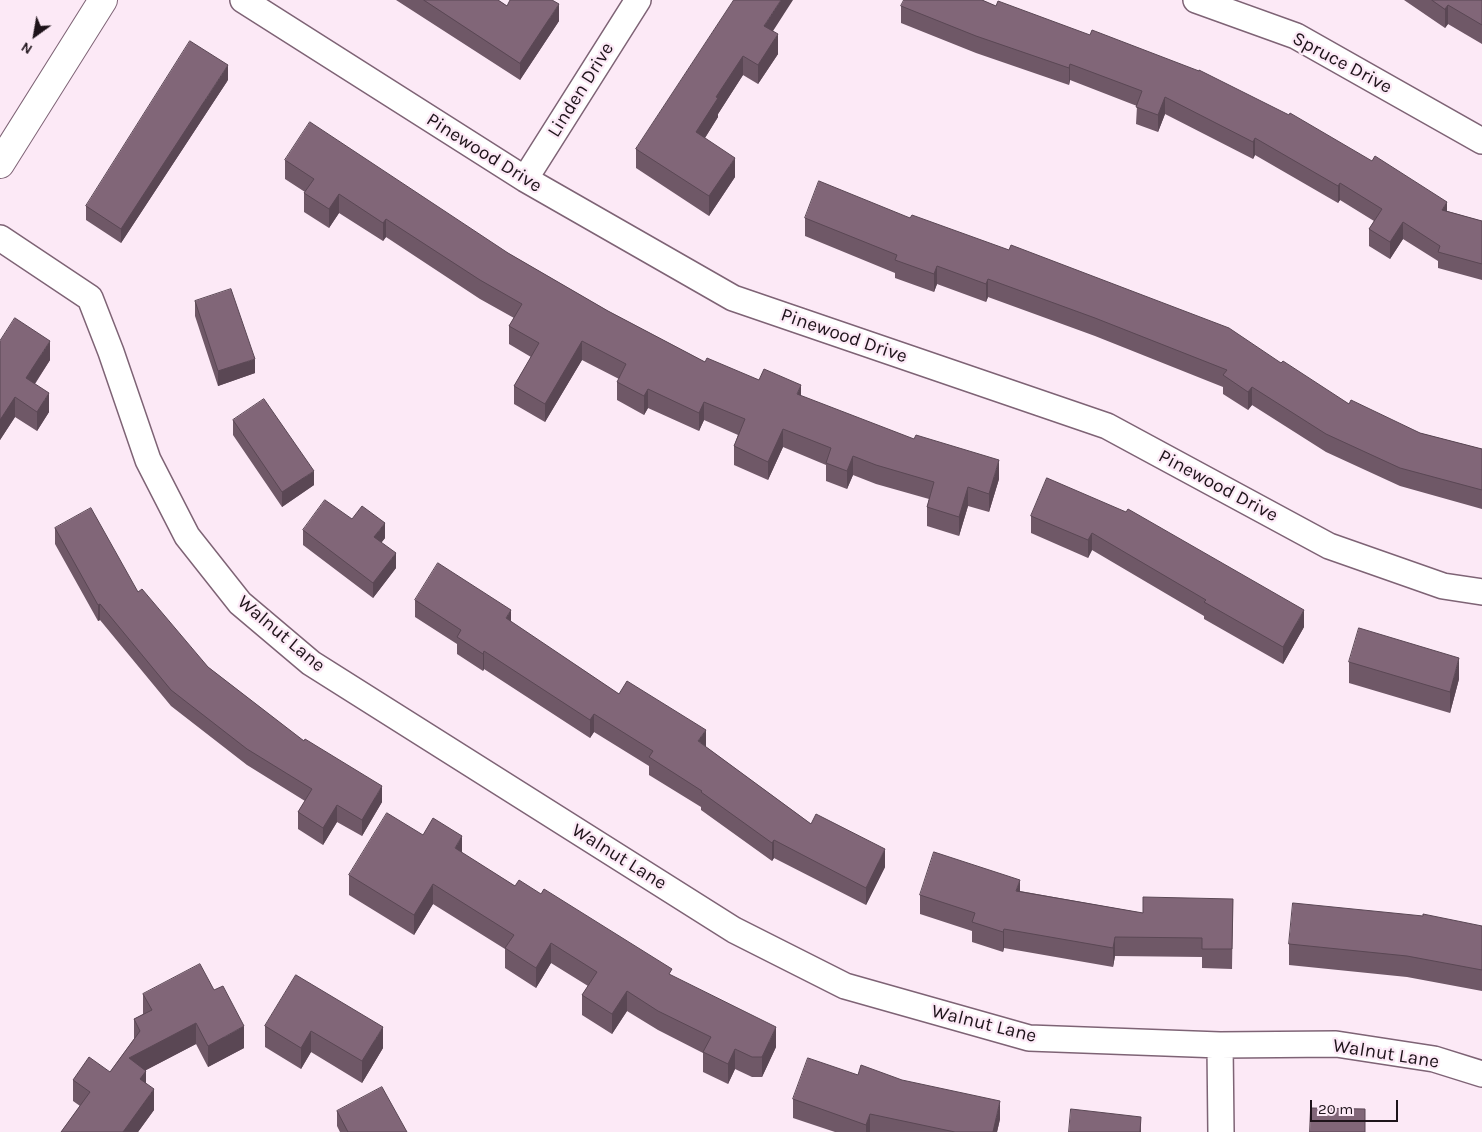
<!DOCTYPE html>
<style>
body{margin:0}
#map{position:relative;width:1482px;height:1132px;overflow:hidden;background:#fce9f6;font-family:Karla,sans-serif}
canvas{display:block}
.north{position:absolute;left:10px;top:10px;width:50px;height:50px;-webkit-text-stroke:4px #fce9f6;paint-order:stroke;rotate:212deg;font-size:14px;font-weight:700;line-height:20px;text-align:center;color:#1e131a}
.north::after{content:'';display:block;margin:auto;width:18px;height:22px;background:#1e131a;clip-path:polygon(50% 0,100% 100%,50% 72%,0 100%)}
.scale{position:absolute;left:1310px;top:1100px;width:88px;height:22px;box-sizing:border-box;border:2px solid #1e131a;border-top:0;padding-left:6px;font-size:15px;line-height:18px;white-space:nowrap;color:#1e131a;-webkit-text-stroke:4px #fce9f6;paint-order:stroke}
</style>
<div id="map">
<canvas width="1482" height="1132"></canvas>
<div class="north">N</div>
<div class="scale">20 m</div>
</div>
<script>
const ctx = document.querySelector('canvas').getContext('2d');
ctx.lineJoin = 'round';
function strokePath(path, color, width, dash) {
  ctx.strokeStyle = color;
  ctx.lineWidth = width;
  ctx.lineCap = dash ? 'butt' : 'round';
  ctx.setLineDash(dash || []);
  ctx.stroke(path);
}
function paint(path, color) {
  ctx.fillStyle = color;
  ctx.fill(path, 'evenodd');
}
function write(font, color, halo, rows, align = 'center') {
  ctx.font = font + ' Karla,sans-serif';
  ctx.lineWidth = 4.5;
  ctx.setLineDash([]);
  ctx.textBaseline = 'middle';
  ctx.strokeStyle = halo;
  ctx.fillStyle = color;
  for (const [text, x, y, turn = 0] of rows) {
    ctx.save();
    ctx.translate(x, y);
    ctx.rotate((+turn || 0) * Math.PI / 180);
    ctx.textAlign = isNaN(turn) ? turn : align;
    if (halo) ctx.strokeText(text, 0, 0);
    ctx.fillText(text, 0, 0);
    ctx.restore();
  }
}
const minor = new Path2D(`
 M243,0l282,179 208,119 374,128 222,120 114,40 39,6
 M1196,0l100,36 186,105
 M525,179l113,-179
 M0,238l90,60 21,54 37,108 39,76 53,67 71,60 423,267 111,56 184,52 191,7 116,-1 98,15 48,15
 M1220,1045l1,87`);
const tertiary = new Path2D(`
 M0,164l103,-164`);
strokePath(minor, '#7e6375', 28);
strokePath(tertiary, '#7e6375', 30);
strokePath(minor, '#fff', 25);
strokePath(tertiary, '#fff', 28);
paint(new Path2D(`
 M396,0h102l9,6 52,15 -39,59z
 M734,0l39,31 5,23 -20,30 -15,-9 -25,39v3l-13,21 30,39 -26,39 -73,-48v-19z
 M982,0l465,211 35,10v59l-44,-12v-7l-35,-22 -13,20 -21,-13v-17l5,-8 -34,-21 -2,3 -83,-48 -2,4 -88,-45 -7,18 -22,-8 1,-18 -67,-26 -1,5 -93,-32 -75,-30v-17z
 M1404,0h78v44l-34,-20 -3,4z
 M228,80l-107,163 -35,-23v-14z
 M285,160l223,93 100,58 97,51 54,18 42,16 198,83 -10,33 -21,-6 -9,30 -32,-10v-19l2,-8 -53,-15 -23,-9 -6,14 -21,-8v-16l-43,-18 -15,33 -34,-15v-19l4,-11 -34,-15 -5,11 -51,-23 -4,7 -27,-15v-18l2,-3 -37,-19 -37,62 -31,-18v-18l17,-29 -22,-13v-18l5,-8 -34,-19 -94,-62 -3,4 -44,-28 -10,15 -25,-16v-19l1,-1 -20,-13z
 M805,218h105l371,145 68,41 71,29 62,16v60l-82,-23 -74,-34 -74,-47 -4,5 -25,-16v-7l-128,-51 -107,-39 -2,5 -49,-18 -3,8 -39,-14v-5l-90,-37z
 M195,301l60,72 -37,13 -23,-70z
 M0,341l50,19 -15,24 14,28 -12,19 -22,-14 -15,23z
 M233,420l81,65 -32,22 -49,-72z
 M1047,478l257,149 -21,37 -79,-45v-3l-112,-66 -4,8 -57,-25v-17z
 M352,519l33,19 -4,5 15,25 -23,30 -70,-53v-15z
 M55,528l83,64 70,75 174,135 -20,34 -25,-14 -14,23 -25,-16v-17l7,-11 -58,-36 -76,-59 -71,-86 -2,1 -43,-77z
 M415,600l96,22 108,72 87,53 105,77 74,43 -19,38 -92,-47 -2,3 -71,-51v-3l-52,-32v-9l-55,-34 -4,6 -106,-69 -1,2 -26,-17v-10l-42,-27z
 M1349,662l110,17 -9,34 -101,-30z
 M423,835l39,18 53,33 157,90 104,71 -14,30h-10l-17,-8 -7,15 -25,-12v-19l-45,-23 -31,-19 -15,23 -30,-19v-20l6,-9 -37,-23 -15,25 -31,-20v-19l-72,-45 -19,31 -65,-40v-20z
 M1020,891l123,22 90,-14 -1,70 -30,-1v-11l-87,-1 -2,11 -109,-19 -1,4 -31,-10v-11l-52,-17v-19z
 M1482,926v65l-75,-14 -118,-12v-21z
 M296,975l87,73 -21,35 -51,-31 -10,17 -36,-22v-21z
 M143,994l101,54 -36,19 -12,-23 -50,26v14l8,26 -16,22h-77l19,-26 -7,-5v-21l37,-8 24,-33v-20l9,-5z
 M858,1075l142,44 -3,13h-162l-42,-14v-19z
 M337,1111l70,21h-67l-3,-6z`), '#6f5867');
paint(new Path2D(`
 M781,0h12l-29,45v-19z
 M559,4v17l-39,59v-17z
 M1448,5v19l-3,4v-19z
 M778,34v20l-20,30v-19z
 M743,56v19l-25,39v3l-22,35v-20l20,-35z
 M1070,64v16l-1,5v-17z
 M228,65v15l-107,163v-14z
 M1165,97v17l-7,18v-17z
 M1255,138v17l-2,4v-17z
 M735,158v19l-26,39v-20z
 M1340,183v17l-2,3v-17z
 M339,194v19l-10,15v-19z
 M1447,202v17l-5,-9z
 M386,219v18l-3,4v-18z
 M1403,222v17l-13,20v-17z
 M937,266v18l-3,8v-18z
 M988,279v18l-2,5v-18z
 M50,341v19l-24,37v-19z
 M582,341v19l-37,62v-18z
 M255,359v14l-37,13v-15z
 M801,385v19l-4,-10z
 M1252,387v18l-4,5v-18z
 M648,389v19l-4,7v-19z
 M49,393v19l-12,19v-19z
 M15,397v20l-15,23v-20z
 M704,402v18l-5,11v-18z
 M783,429v18l-15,33v-18z
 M853,456v19l-6,14v-18z
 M999,460v19l-10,33v-18z
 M314,471v14l-32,22v-15z
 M968,487v19l-9,30v-19z
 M385,523v15l-11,14v-15z
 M1092,533v17l-4,8v-18z
 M396,553v15l-23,30v-15z
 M100,604v16l-2,1v-16z
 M511,610v17l-5,-9z
 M1304,610v17l-21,37v-17z
 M484,651v18l-1,2v-17z
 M1459,658v21l-9,34v-21z
 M594,714v18l-4,6v-18z
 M706,730v17l-8,-6z
 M382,786v16l-20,34v-16z
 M337,805v17l-14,23v-17z
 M462,836v20l-7,-8z
 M774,840v18l-2,3v-18z
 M885,849v18l-19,38v-17z
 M1020,880v20l-4,-9z
 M433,884v20l-19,31v-20z
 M1004,929v19l-1,4v-20z
 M1115,937v19l-2,11v-19z
 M551,943v20l-15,25v-20z
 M627,991v20l-15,23v-20z
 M196,1023v21l-67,35v-21z
 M244,1026v22l-36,19v-21z
 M383,1027v21l-21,35v-22z
 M776,1027v20l-14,30v-20z
 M311,1031v21l-10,17v-21z
 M735,1049v20l-7,15v-20z
 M146,1071v21l-6,-13z
 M154,1089v21l-16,22h-15z
 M1000,1101v18l-3,13h-4z
 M870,1114v18h-4v-7z
 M1141,1117v15h-1z`), '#5a4754');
const building = new Path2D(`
 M424,0h74l9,6 3,-6h42l7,4 -39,59z
 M734,0h47l-17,26 14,8 -20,31 -15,-9 -27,41 2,1 -22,34 39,26 -26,38 -73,-47z
 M904,0h78l14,6 2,-5 92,34 2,-5 107,41v-1l90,45 1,-2 82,48 3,-5 72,46 -5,8 40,11v43l-44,-12 2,-6 -37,-24 -13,20 -21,-13 13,-20 -42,-26 -2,3 -83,-48 -2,4 -88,-45 -7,18 -22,-8 6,-16 -72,-27 -1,4 -93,-32 -75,-30z
 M1432,0h50v25l-34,-20 -3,4z
 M190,41l38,24 -107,164 -35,-23z
 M310,122l198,131 100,58 97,51 2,-4 52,22 5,-11 37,16 -4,9 117,45 2,-4 83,25 -10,34 -21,-7 -9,30 -32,-10 7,-25 -58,-17 -23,-9 -6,15 -21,-8 5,-15 -48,-19 -15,33 -34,-16 11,-27 -41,-17 -5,11 -51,-24 -4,7 -27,-14 9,-18 -44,-23 -37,63 -31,-18 25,-43 -30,-17 13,-22 -42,-24 -94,-61 -3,4 -44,-29 -10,15 -25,-16 10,-14 -29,-19z
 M819,181l91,37 2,-3 97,35 2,-5 218,83 52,35 2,-2 66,43 2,-4 69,33 62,16v41l-82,-22 -74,-34 -74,-47 -4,5 -25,-17 4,-5 -132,-52 -107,-39 -2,5 -49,-18 -3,8 -39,-14 2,-5 -92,-37z
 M231,289l24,70 -37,12 -23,-70z
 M15,318l35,23 -24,37 23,15 -12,19 -22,-15 -15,23v-79z
 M264,399l50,72 -32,21 -49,-72z
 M1047,478l79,34 2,-3 176,101 -21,37 -79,-45 2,-2 -114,-67 -4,7 -57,-24z
 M325,500l27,19 10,-13 23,17 -11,14 22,16 -23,30 -70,-53z
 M91,508l47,84 4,-3 66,78 96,74 1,-2 77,47 -20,34 -25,-15 -14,23 -25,-16 14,-23 -65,-40 -76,-59 -71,-86 -2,1 -43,-77z
 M438,563l73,47 -5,8 113,76 8,-13 79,49 -8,11 113,83 5,-10 69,35 -19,39 -92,-48 -2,3 -71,-51 1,-1 -53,-34 4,-6 -59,-37 -4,6 -106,-69 -1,3 -26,-17 4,-7 -46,-30z
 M1359,628l100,30 -9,34 -101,-30z
 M387,813l36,22 10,-17 29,18 -7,12 60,38 4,-6 22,14 3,-5 128,80 -3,5 107,53 -14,30h-10l-17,-8 -7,15 -25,-12 8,-15 -53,-26 -31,-20 -15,23 -30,-19 15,-23 -46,-29 -15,25 -31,-20 9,-13 -81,-51 -19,31 -65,-40z
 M934,852l86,28 -4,11 127,22v-16l90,2 -1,50h-30v-11l-87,-1 -2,11 -109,-19 -1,3 -31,-10 3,-9 -55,-18z
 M1293,903l130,13v-2l59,12v44l-75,-14 -118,-12z
 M200,964l14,26 9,-4 21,40 -36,20 -12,-23 -67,35 17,13 -6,8 14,10 -31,43h-62l29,-40 -17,-12 16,-23 21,15 30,-41 -6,-12 18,-9 -9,-16z
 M296,975l87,52 -21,34 -51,-30 -10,17 -36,-22z
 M808,1058l50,17 3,-10 41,15 98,21 -7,31h-38l-85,-18 -4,11 -73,-26z
 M382,1087l25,45h-59l-11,-21z
 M1311,1108l54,1v23h-55z
 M1071,1109l70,8 -1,15h-71z`);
paint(building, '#816678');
strokePath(building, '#5a4754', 1);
write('19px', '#1e131a', '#fce9f6', [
 ["Spruce Drive",1342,63,28],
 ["Linden Drive",581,90,-58],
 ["Pinewood Drive",484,153,32],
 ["Pinewood Drive",844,336,19],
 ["Pinewood Drive",1218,486,28],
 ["Walnut Lane",281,634,40],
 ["Walnut Lane",619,857,32],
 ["Walnut Lane",984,1024,14],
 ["Walnut Lane",1386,1054,9]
]);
</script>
